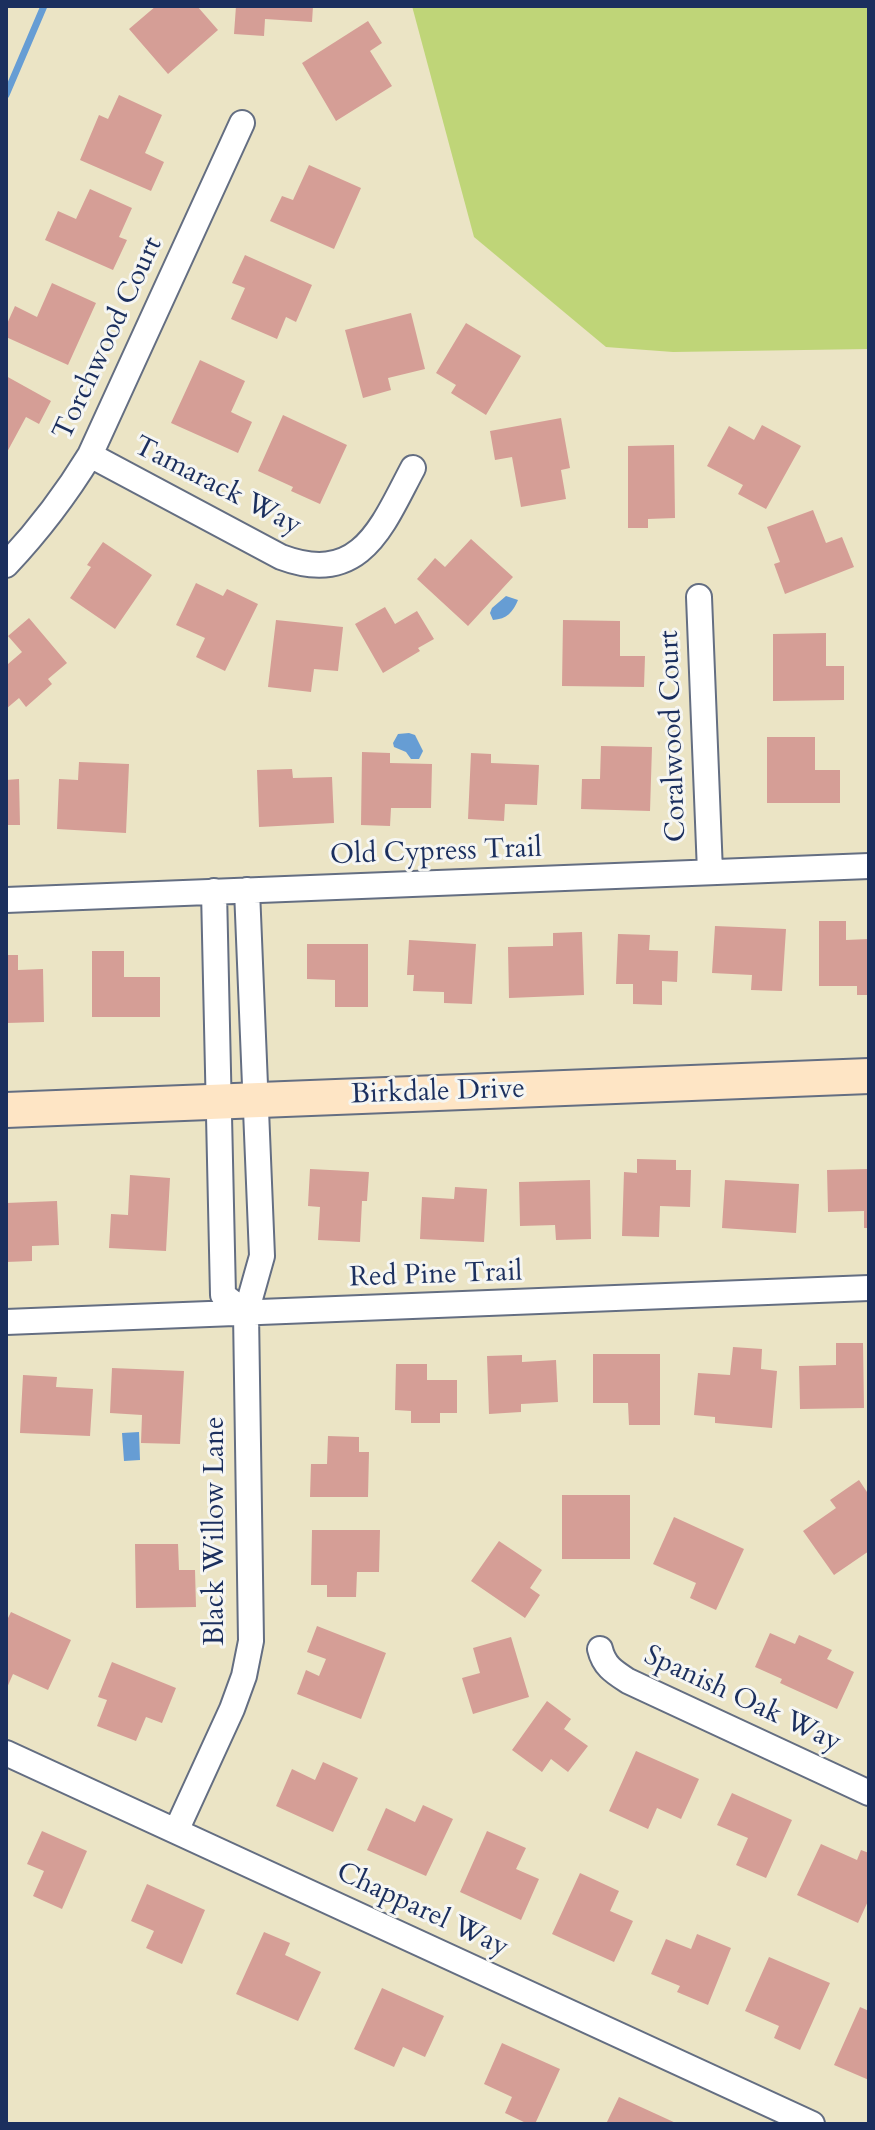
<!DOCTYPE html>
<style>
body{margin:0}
#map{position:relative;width:875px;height:2130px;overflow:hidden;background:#ebe4c5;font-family:Cardo,serif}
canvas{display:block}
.frame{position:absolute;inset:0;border:8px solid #1b2f5e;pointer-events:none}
</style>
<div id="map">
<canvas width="875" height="2130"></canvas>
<div class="frame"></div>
</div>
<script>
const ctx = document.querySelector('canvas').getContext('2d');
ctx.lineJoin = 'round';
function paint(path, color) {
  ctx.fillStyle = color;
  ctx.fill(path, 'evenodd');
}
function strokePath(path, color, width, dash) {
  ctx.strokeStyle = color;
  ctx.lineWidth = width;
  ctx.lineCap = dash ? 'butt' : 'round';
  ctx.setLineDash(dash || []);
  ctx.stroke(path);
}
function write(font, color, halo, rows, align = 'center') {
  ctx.font = font + ' Cardo,serif';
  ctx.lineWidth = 6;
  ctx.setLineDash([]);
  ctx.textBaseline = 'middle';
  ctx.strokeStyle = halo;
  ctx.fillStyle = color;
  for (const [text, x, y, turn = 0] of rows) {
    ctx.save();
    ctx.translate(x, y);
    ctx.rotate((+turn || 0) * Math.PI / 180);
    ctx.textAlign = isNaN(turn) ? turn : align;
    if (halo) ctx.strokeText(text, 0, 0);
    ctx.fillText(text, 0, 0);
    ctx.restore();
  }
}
paint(new Path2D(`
 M412,6h457v343l-196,3 -67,-5 -132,-110z`), '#bfd578');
paint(new Path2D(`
 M506,596l12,4c-5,12 -11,19 -25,20l-3,-7 2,-5z
 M409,733l6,2 8,16 -4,8h-8l-5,-7 -12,-5 -1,-4 5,-9z
 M139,1432l1,28 -16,1 -2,-28z`), '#669dd4');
strokePath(new Path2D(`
 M6,95l38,-89`), '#669dd4', 7);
paint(new Path2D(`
 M156,6h41l21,24 -50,44 -39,-45z
 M236,6h77l-1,16 -47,-3 -1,17 -30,-2z
 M368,21l14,22 -12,8 22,35 -56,35 -34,-58z
 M119,95l43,20 -17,38 19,9 -13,29 -71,-31 19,-45 9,4z
 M309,165l52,23 -27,61 -64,-28 12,-25 11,4z
 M90,189l42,19 -13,29 8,3 -14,30 -68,-30 13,-29 18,8z
 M245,255l67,30 -16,37 -10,-5 -9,22 -46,-20 14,-31 -13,-5z
 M52,283l44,20 -28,62 -62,-28v-11l9,-20 22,11z
 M411,313l14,56 -37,9 3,12 -28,8 -18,-68z
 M466,323l55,33 -35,59 -35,-22 5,-8 -20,-12z
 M200,360l45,21 -14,31 21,10 -14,31 -67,-30z
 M6,376l45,25 -12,23 -13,-7 -20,37z
 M283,415l64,30 -27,59 -29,-13 2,-4 -35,-16z
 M561,418l9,50 -9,2 5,29 -45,8 -9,-50 -17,3 -5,-29z
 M762,425l39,21 -35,63 -28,-15 5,-9 -36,-19 22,-40 25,14z
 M674,445l1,73 -27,1v9h-20v-82z
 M813,510l13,33 16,-6 12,30 -69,27 -11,-30 6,-2 -13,-35z
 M471,539l42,38 -45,49 -51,-47 18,-21 10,9z
 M103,542l49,33 -37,54 -45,-31 21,-31 -4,-2z
 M196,583l27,13 4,-7 31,15 -33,67 -29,-14 9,-19 -29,-13z
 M385,607l10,17 22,-13 17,28 -16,9 2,3 -37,22 -28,-49z
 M29,618l38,45 -19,16 4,5 -26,23 -7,-9 -13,11v-47l2,2 14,-12 -14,-16z
 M276,620l67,7 -5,44 -24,-2 -3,23 -43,-5z
 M563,620l57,1v35h25l-1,31 -82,-1z
 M826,633v33h18v34l-71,1v-67z
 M767,737h48v33h25v33h-73z
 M601,746l51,1 -2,64 -69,-2 1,-30h18z
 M362,752l28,1v10l42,1 -1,44h-40l-1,18 -29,-1z
 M471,753l20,1v9l48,2 -2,40 -32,-1 -1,17 -36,-2z
 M79,762l50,2 -3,69 -69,-4 2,-50 19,1z
 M292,769l1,9 39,-1 2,46 -75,4 -2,-57z
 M19,779l1,46h-14v-45z
 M819,921h27v19l23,-1v56h-12v-9h-38z
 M715,926l71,3 -4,62 -31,-1 1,-15 -40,-2z
 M582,932l2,63 -75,3 -1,-51 45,-1v-13z
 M618,934l32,1 -1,15 29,1 -1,31 -15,-1v24l-29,-1v-20h-17z
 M409,940l67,4 -4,60 -28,-1v-11l-31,-1 1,-16h-7z
 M307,944h61v63h-33v-27l-28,-1z
 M92,951h32v26h36v40h-68z
 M6,955h12v15l25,-1 1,53 -38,1z
 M637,1159l39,1v10h15l-1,37 -30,-1 -1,31 -37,-1 2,-64 13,1z
 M310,1169l59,3 -2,29h-5l-2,41 -42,-2 2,-33 -12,-1z
 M869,1169v59h-5v-17l-36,1 -1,-42z
 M130,1175l40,3 -4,73 -57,-3 2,-34 17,1z
 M590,1180l1,59 -35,1 -1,-15 -35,1 -1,-44z
 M725,1180l74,4 -3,49 -74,-5z
 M455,1187l32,2 -3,53 -64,-3 2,-42 32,2z
 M57,1201l2,44 -27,1v15l-26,1v-59z
 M836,1343h27l1,65 -64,1 -1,-43 37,-1z
 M733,1347l29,2 -1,20 16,2 -5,57 -57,-5v-6l-21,-2 4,-42 32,2z
 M593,1354h67v71h-31l-1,-22h-35z
 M522,1355v7l34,-2 2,42 -37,2v8l-32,2 -2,-58z
 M396,1364h31v16h30v33h-17v10h-29v-12l-16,-1z
 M112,1368l72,3 -4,73 -39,-1 1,-28 -32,-2z
 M23,1375l34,2 -1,10 37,2 -3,47 -70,-3z
 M328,1436l31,1v15h10l-1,45h-58l1,-33h16z
 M859,1480l10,15v56l-35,24 -31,-44 33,-23 -6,-8z
 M562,1495h68v64h-68z
 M674,1517l70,32 -28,61 -26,-12 6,-15 -43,-19z
 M312,1530h68l-1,42h-22l-1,25h-29v-12h-16z
 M499,1541l43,29 -12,18 10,7 -15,23 -54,-37z
 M135,1544h43l1,26h16l1,37 -60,1z
 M11,1612l60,28 -23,50 -35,-16 -7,16v-68z
 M317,1626l69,27 -25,66 -64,-25 9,-24 13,6 7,-17 -19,-7z
 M770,1633l25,11 4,-9 33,15 -5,9 27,13 -17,37 -57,-26 2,-4 -27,-12z
 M511,1637l18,60 -56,17 -11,-36 18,-5 -7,-25z
 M112,1662l64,26 -14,35 -16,-6 -10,24 -39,-15 10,-26 -9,-3z
 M547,1701l24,18 -7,10 24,17 -20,26 -17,-13 -9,13 -30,-22z
 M636,1751l63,28 -18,40 -24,-11 -9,21 -39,-18z
 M323,1762l35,16 -25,54 -57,-26 16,-37 23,11z
 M732,1793l60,27 -26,58 -30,-13 12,-27 -31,-13z
 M423,1805l30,14 -27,57 -59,-26 19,-42 29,14z
 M42,1831l45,20 -25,58 -29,-13 11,-25 -17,-7z
 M487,1831l39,17 -10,21 23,10 -18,41 -61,-28z
 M821,1844l36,16 4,-10 8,3v46l-11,24 -61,-28z
 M580,1873l39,18 -9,20 23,10 -19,41 -62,-28z
 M147,1884l58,26 -23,54 -36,-16 8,-17 -23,-10z
 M264,1932l26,11 -5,12 36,17 -23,49 -62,-27z
 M697,1934l34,14 -23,57 -31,-13 3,-6 -29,-12 15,-35 25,10z
 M769,1957l61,26 -30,67 -26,-12 5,-12 -34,-15z
 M382,1988l62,28 -19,41 -22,-10 -9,20 -40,-18z
 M860,2007l9,4v69l-35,-15z
 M502,2043l58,26 -25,55h-7l-23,-11 7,-16 -28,-13z
 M619,2097l59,27h-72z`), '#d59e96');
const street = new Path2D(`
 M90,455l191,102c80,30 101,-31 132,-89
 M6,565c33,-35 59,-69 84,-110l152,-332
 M699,597l11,275
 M214,891l9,404 23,18
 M6,900l863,-34
 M6,1322l863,-34
 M600,1649c4,17 14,23 28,32l241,112
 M6,1753l806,371
 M176,1831l56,-122 12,-33 7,-35 -5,-328 16,-57 -15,-366`);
const secondary = new Path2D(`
 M6,1110l863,-34`);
strokePath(street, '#646e82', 28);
strokePath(secondary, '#646e82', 38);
strokePath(street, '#fff', 24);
strokePath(secondary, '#fee5c5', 34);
write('28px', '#1b2f5e', '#f6f6f2', [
 ["Torchwood Court",109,339,-65],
 ["Tamarack Way",217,487,27],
 ["Coralwood Court",674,736,-92],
 ["Old Cypress Trail",436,853,-2],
 ["Birkdale Drive",438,1093,-2],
 ["Red Pine Trail",436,1276,-2],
 ["Black Willow Lane",217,1531,-90],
 ["Spanish Oak Way",742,1700,25],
 ["Chapparel Way",422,1911,25]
]);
</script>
